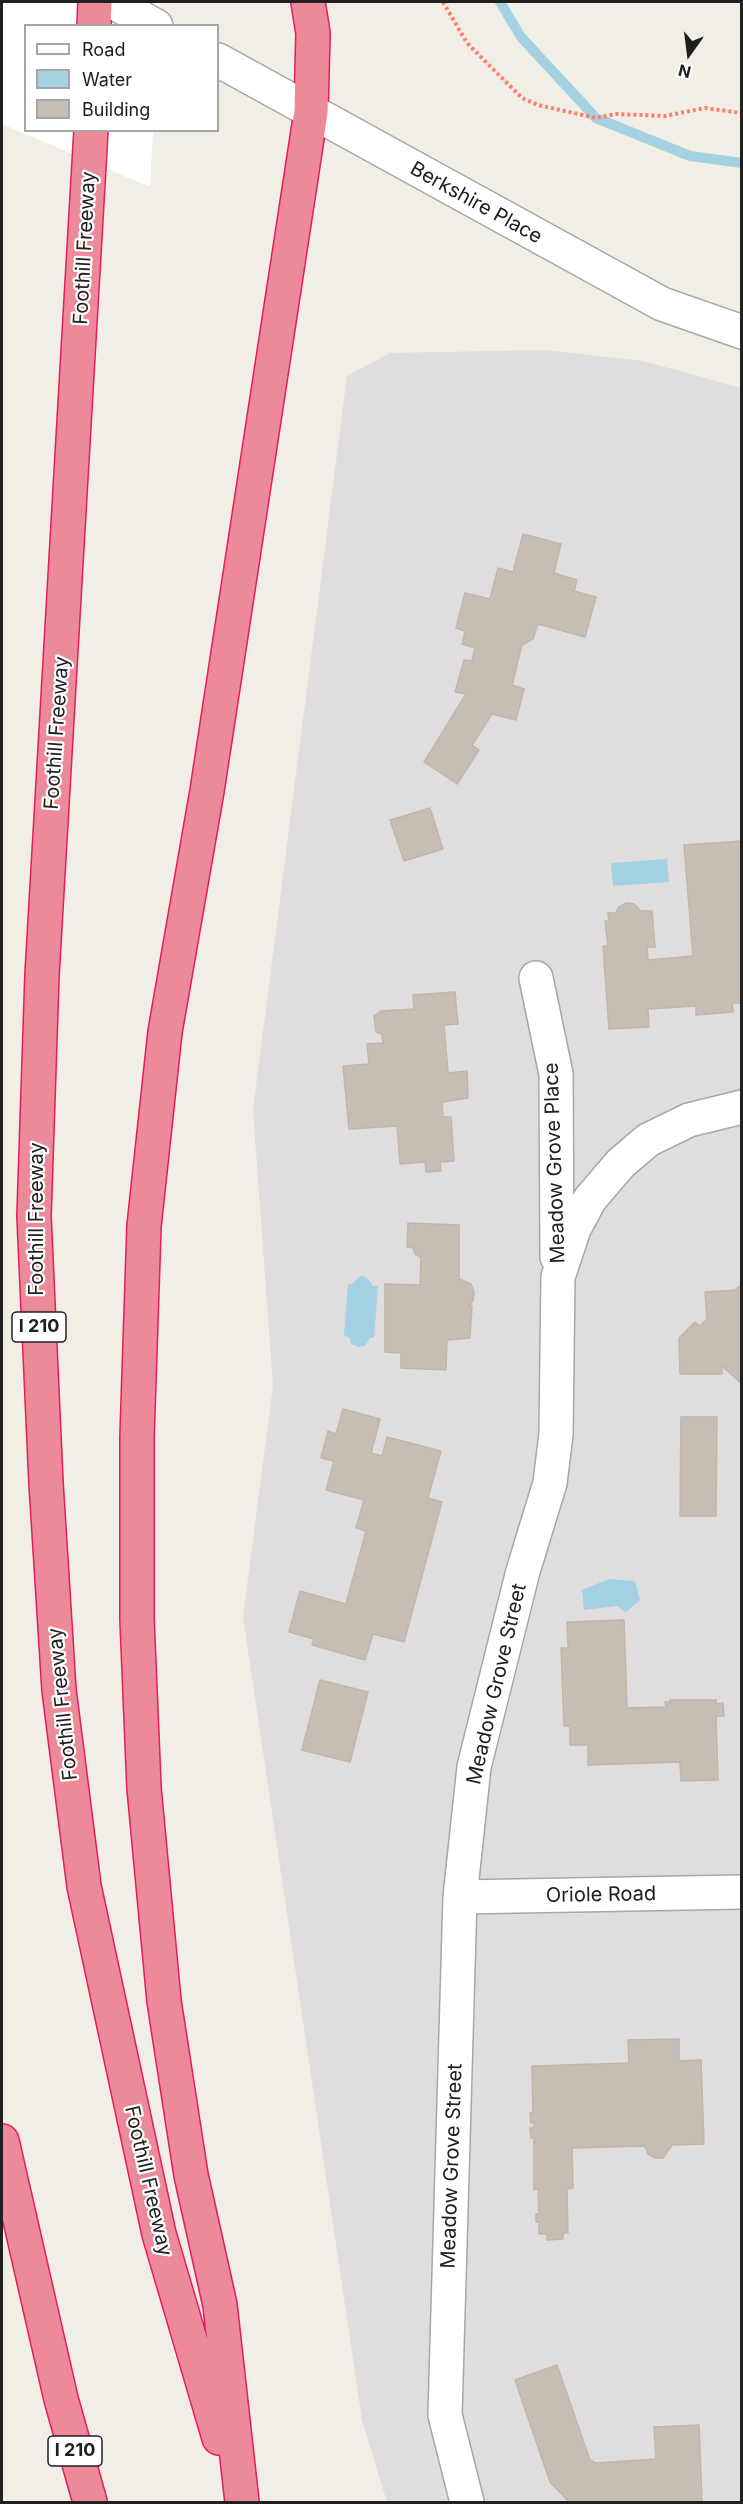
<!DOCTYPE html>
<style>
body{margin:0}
#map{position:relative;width:743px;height:2504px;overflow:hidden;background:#f1eee6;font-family:Inter,sans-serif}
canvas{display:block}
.frame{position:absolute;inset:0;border:3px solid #202020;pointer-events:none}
.legend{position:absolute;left:24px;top:24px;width:195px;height:108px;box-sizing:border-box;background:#fff;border:2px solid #a6a6a6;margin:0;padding:8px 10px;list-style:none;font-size:18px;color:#202020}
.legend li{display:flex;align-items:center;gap:12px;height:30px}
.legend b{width:30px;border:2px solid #a6a6a6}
.north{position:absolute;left:659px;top:24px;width:60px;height:60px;-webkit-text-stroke:4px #fff;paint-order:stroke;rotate:194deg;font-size:16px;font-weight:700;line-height:24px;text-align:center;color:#202020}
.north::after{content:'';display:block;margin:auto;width:21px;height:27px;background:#202020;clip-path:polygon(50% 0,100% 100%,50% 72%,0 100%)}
</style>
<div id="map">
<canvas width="743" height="2504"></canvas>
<div class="frame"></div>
<ul class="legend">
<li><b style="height:8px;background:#fff"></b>Road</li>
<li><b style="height:16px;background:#a4d2e2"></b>Water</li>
<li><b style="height:16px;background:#c6beb5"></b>Building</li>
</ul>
<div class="north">N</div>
</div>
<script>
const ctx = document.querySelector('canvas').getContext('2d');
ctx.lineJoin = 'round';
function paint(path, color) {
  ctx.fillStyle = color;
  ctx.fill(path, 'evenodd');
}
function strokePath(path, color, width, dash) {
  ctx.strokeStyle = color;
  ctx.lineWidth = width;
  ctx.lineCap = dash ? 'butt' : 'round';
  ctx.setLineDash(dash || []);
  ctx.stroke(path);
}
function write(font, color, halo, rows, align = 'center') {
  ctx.font = font + ' Inter,sans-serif';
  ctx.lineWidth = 4.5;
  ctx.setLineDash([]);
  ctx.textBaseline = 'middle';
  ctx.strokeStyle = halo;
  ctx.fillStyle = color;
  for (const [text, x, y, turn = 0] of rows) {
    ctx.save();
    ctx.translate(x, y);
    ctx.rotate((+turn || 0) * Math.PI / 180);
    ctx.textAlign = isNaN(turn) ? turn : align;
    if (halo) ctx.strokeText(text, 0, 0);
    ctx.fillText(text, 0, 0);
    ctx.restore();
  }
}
paint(new Path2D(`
 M545,350l98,11 98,27v2114h-354l-25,-82 -119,-803 30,-231 -20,-276 94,-734 43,-23z`), '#dfdddd');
paint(new Path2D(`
 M667,859l2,23 -56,4 -2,-23z
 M362,1275l6,4 5,7h5l-4,52h-4l-5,8 -6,1 -8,-3 -2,-7 -5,-1 4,-52h4z
 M609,1579l26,2 5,19 -14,12 -9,-6 -33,4 -2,-20z`), '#a4d2e2');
paint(new Path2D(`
 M2,2h158l-1,23 -133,1v104l127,1 -3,56 -148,-63z`), '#fff');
strokePath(new Path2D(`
 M500,2l21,35 75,81 94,38 52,7`), '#a4d2e2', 10);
const building = new Path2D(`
 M523,534l38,10 -7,29 23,7 -3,11 22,6 -11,40 -47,-13 -5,15 -11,6 -10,40 12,4 -8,31 -24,-6 -20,31 7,5 -22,34 -33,-22 42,-68 -11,-2 9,-32 8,1 3,-13 -13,-4 3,-13 -9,-3 9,-35 25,6 8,-31 15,4z
 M430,808l13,41 -39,12 -14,-41z
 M742,841v162h-10l1,9 -37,3v-9l-48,3 1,18 -40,2 -6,-83h5l-3,-25h4l-1,-8h8l2,-5 8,-5 8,1 7,7h11l3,36h-8l1,13 45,-4 -9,-111z
 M455,992l3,32 -14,1 4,48 19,-2 1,27 -26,4 1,15h8l3,44 -14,1 1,9 -15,1 -1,-10 -25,2 -3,-38 -48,3 -6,-63 26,-2 -2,-20 16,-1 -1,-9 -6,-2 -2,-16 7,-5 33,-2 -1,-14z
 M408,1223l51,2v54l12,5 3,8 -1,9 -4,5h3l-2,32 -23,2 -1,30 -45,-2v-15l-16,-1v-68l35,1 1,-28 -6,-3 -2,-6 -6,-1z
 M742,1284v100l-20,-18v8h-42l-1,-36 16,-16 5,4 7,-7 -2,-27 30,-2z
 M343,1409l37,10 -9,34 11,3 5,-19 54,14 -13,47 14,4 -38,140 -31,-8 -8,26 -53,-15 2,-6 -25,-7 11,-41 46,13 20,-73 -10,-3 8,-28 -38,-10 8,-29 -13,-3 7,-27 8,3z
 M681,1417h36l-1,99h-36z
 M624,1620l3,88 39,-1 -1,-5h5v-2h46v4l7,-1 1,13h-8l2,64 -37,1 -1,-19 -92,3v-20h-18v-19h-6l-3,-78h7l-1,-26z
 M320,1680l48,12 -18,70 -48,-12z
 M679,2039v22l22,-1 3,84 -32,1 -9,13h-8l-7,-4 -3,-8 -73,2 1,40 -6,1 1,44h-5v6l-16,1v-6h-8v-12h-3v-8h3l-1,-25 -4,1v-52h-3l-1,-10h4v-6l-3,1 -1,-10h3l-1,-47 97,-3 -1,-23z
 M557,2365l33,95 6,3 60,-4 -2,-32 45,-2 3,77h-133l-19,-20 -35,-102z`);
paint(building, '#c6beb5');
strokePath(building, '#c4b5a8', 1.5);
const minor = new Path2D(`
 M536,978l20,96 1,183
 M460,1897l282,-5
 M467,2502l-22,-87 15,-518 14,-130 49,-196 27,-88 6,-49 2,-157 16,-48 16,-30 31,-36 27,-23 41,-20 53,-13`);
const tertiary = new Path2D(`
 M113,2l43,24
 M218,60l444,244 80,28`);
const motorway = new Path2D(`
 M94,26l1,-24
 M91,130l-49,845 -8,241 12,267 13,207 25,196 75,348 60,204
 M2,2141l59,258 29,103
 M242,2502l-22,-197 -29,-130 -27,-174 -20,-213 -7,-169v-182l7,-211 21,-194 42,-241 104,-679 2,-79 -5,-31`);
strokePath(minor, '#a7a7a7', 36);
strokePath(tertiary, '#a7a7a7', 36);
strokePath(motorway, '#e71c5d', 36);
strokePath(new Path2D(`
 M443,2l24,41 55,55 16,7 58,13 20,-4 49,2 40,-8 37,5`), '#ff7d6a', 4, [3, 3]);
strokePath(minor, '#fff', 33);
strokePath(tertiary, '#fff', 33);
strokePath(motorway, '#ed8a9a', 33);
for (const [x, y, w] of [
 [39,1327,54],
 [75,2451,54]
]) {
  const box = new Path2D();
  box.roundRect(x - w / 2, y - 15, w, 30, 4.5);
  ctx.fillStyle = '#fff';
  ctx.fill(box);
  strokePath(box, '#202020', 1.5);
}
write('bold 18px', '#202020', null, [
 ["I 210",39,1327],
 ["I 210",75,2451]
]);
write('20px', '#202020', '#fff', [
 ["Berkshire Place",476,203,29],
 ["Foothill Freeway",85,248,-87],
 ["Foothill Freeway",57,733,-86],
 ["Meadow Grove Place",555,1163,-92],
 ["Foothill Freeway",37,1219,-90],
 ["Meadow Grove Street",497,1684,-77],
 ["Foothill Freeway",63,1704,-96],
 ["Oriole Road",601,1895,-1],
 ["Meadow Grove Street",452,2166,-88],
 ["Foothill Freeway",148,2181,77]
]);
</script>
